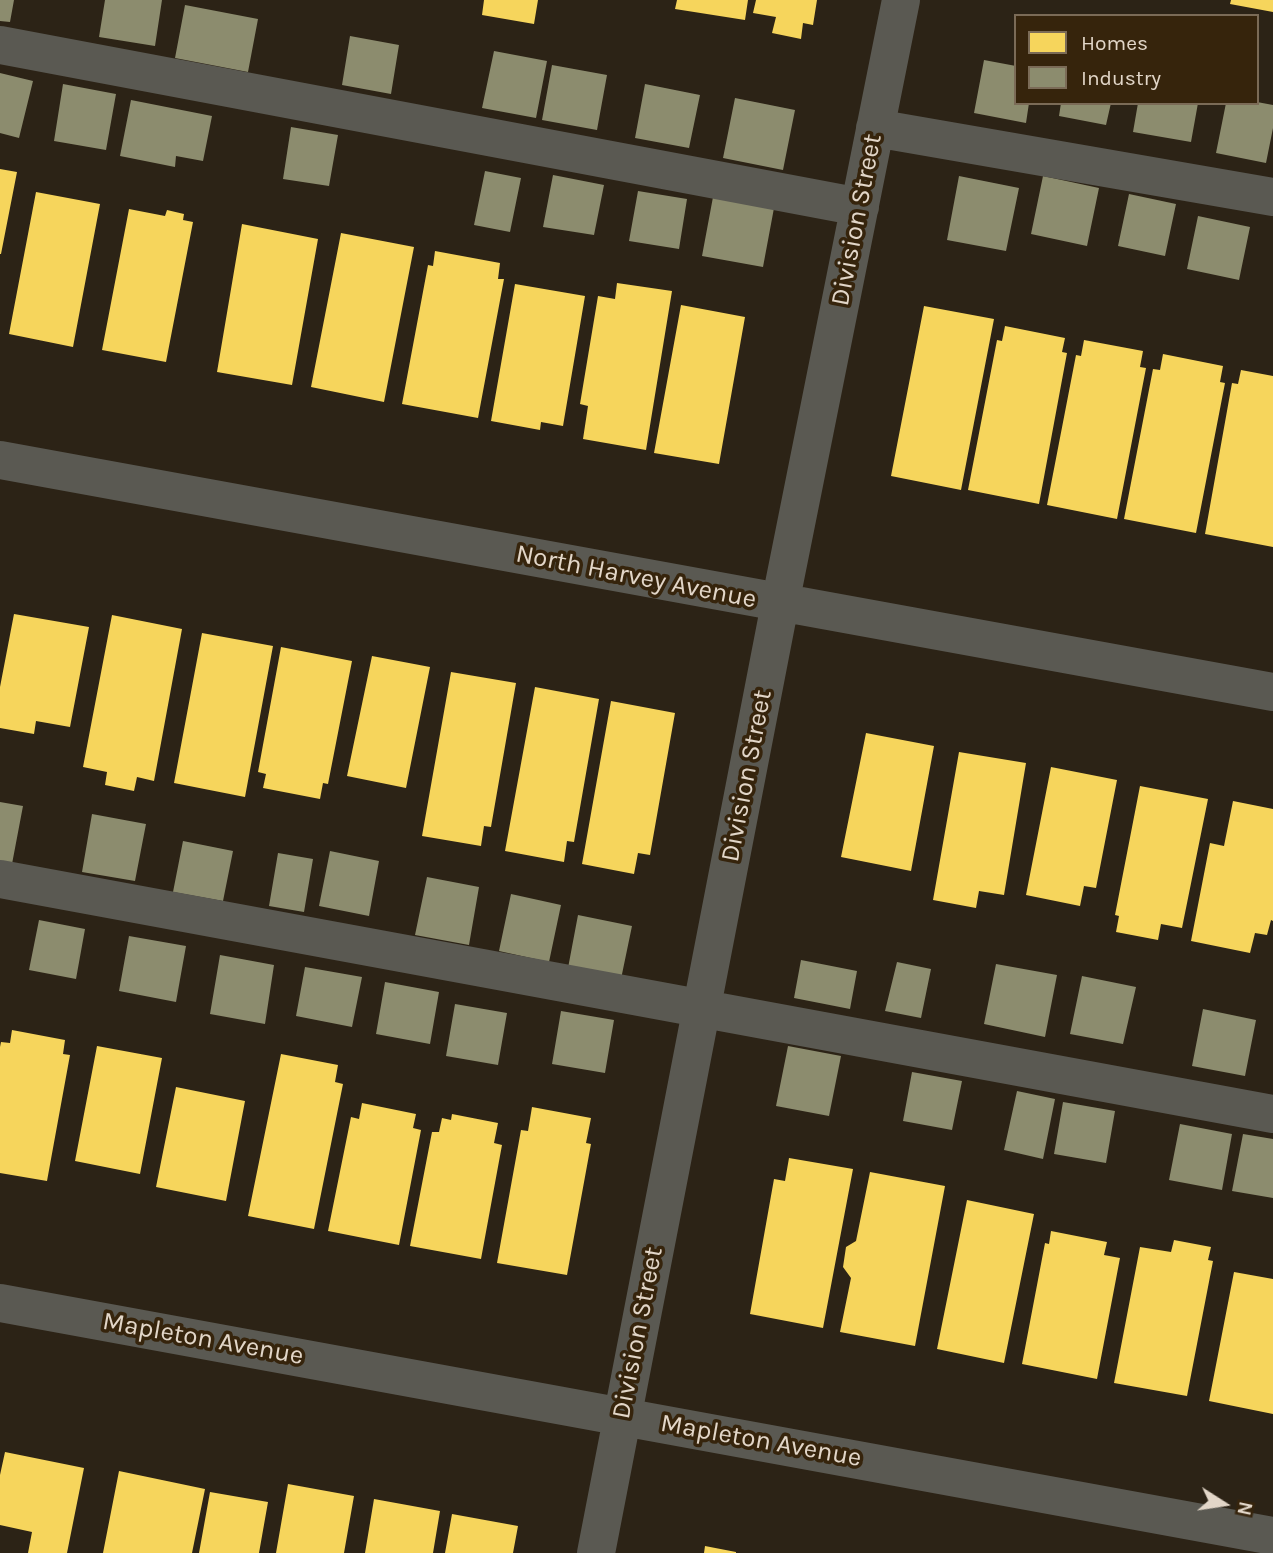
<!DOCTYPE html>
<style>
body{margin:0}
#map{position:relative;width:1273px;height:1553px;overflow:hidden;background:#2c2316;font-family:Karla,sans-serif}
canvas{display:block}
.legend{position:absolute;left:1014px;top:14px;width:245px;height:91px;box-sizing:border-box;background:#36240c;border:2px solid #7b6b57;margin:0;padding:9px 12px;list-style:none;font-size:21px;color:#e2d6c8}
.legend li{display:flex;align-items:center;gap:14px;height:35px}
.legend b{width:35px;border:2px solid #7b6b57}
.north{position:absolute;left:1189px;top:1469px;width:70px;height:70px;-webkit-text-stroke:5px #36240c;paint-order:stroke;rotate:102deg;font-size:19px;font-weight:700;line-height:28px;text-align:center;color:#e2d6c8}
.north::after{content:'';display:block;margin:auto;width:24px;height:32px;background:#e2d6c8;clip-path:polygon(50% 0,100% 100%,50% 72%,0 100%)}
</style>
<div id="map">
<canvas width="1273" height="1553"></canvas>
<ul class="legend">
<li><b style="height:19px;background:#f6d55c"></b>Homes</li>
<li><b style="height:19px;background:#8c8c6e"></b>Industry</li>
</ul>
<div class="north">N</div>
</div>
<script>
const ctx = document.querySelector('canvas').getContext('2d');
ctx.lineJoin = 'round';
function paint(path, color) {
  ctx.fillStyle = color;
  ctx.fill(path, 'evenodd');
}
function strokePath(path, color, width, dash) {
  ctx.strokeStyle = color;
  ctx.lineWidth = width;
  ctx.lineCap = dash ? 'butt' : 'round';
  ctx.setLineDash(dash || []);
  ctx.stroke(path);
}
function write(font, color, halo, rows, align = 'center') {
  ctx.font = font + ' Karla,sans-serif';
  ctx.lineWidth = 7;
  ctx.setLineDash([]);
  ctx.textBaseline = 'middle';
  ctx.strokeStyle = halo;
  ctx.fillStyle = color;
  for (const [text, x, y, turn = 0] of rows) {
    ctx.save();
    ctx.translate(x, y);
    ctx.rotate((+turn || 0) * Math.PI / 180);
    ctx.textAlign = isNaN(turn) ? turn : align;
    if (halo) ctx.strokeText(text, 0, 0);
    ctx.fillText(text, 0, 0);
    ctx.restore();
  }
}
paint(new Path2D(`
 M484,0h54l-4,24 -52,-9z
 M677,0h71l-3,20 -70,-11z
 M756,0h61l-4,25 -10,-2 -2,16 -29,-6 4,-16 -23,-4z
 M1231,0h42v12l-43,-8z
 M0,169l17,3 -16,82h-1z
 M36,192l64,12 -27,143 -64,-13z
 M129,209l36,7 2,-6 17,4 -1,6 10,2 -27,140 -64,-12z
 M242,224l76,15 -26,146 -75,-13z
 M341,233l73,14 -30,155 -73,-15z
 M435,251l65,12 -2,16h6l-26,139 -76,-14 26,-139 5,1z
 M617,283l55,8 -26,159 -63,-11 5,-33 -8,-2 18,-108 17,3z
 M515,284l70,12 -22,130 -22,-4 -1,8 -49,-9z
 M681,305l64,12 -26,147 -65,-11z
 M924,306l70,13 -33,171 -70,-14z
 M1005,326l60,12 -3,14 5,1 -28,151 -71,-14 29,-150 5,1z
 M1084,340l59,11 -3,16 6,1 -29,151 -70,-14 29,-150 5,1z
 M1163,354l60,12 -3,16 5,1 -29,150 -72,-14 29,-150 7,1z
 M1241,370l32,6v171l-68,-13 27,-151 6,1z
 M14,614l75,13 -19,100 -34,-6 -2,13 -34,-6v-41z
 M112,615l70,14 -28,152 -17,-4 -3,14 -29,-6 2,-13 -24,-5z
 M202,633l71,13 -28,151 -71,-14z
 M281,647l71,14 -24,123 -5,-1 -3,16 -57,-11 3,-14 -8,-2z
 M372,656l58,11 -24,121 -59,-12z
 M451,672l65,11 -25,144 -7,-1 -3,20 -59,-10z
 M535,687l64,12 -25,143 -7,-1 -3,21 -59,-11z
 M611,701l64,12 -25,142 -12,-2 -4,21 -52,-10z
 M866,733l68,13 -23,125 -70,-14z
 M959,752l67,11 -22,132 -25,-4 -3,17 -43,-8z
 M1051,767l66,13 -21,108 -12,-2 -4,20 -54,-11z
 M1140,786l68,13 -26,129 -21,-4 -3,16 -42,-8 3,-16 -4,-1z
 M1233,801l40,8v112l-2,-1 -4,15 -12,-2 -5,20 -59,-12 19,-98 14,3z
 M12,1030l53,10 -2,14 7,1 -23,126 -47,-8v-126l1,-5 9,1z
 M97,1046l65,12 -22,116 -65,-13z
 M281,1054l57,11 -3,17 8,2 -29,145 -66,-13z
 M176,1087l69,14 -19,100 -70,-14z
 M362,1103l54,11 -3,14 8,2 -22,115 -71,-14 23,-114 8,2z
 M532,1107l59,11 -5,25 5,1 -24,131 -70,-12 24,-133 7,1z
 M452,1114l46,9 -4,20 8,2 -21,114 -71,-13 22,-114h7l3,-14 9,2z
 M789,1158l64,11 -30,159 -73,-14 24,-135 11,2z
 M870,1172l75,14 -30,160 -75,-14 11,-54 -8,-11 3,-20 10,-6z
 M967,1200l67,14 -30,149 -67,-14z
 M1051,1231l56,11 -3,13 16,3 -23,121 -75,-15 23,-121 4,1z
 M1174,1240l37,7 -3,13 5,1 -26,135 -73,-13 26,-136 31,5z
 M1234,1272l39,7v135l-64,-13z
 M5,1452l79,16 -17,85h-39l4,-21 -32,-7v-50z
 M119,1471l86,18 -13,64h-89z
 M288,1484l66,12 -10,57h-68z
 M210,1492l58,10 -9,51h-60z
 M374,1499l66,12 -7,42h-68z
 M452,1514l66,12 -5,27h-68z
 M705,1546l31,6v1h-32z`), '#f6d55c');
paint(new Path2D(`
 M0,0h14l-4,22 -10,-1z
 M105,0h57l-7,46 -56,-9z
 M185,5l73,14 -10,53 -73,-14z
 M350,36l49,9 -8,49 -49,-9z
 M494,51l53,10 -11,57 -54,-10z
 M984,60l32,6v37h13l-3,20 -52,-10z
 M552,65l55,10 -10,55 -55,-10z
 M0,73l33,8 -14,57 -19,-5z
 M63,84l53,10 -10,56 -52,-9z
 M645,84l55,11 -11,53 -54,-10z
 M735,98l60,12 -12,60 -60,-12z
 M131,100l81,16 -9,45 -27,-5 -1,11 -55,-11z
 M1257,102l16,3v23l-7,35 -50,-10 10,-50z
 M1061,103h50l-5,22 -47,-9z
 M1138,103h60l-7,39 -58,-10z
 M291,127l47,8 -9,51 -46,-7z
 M485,171l36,7 -11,54 -36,-7z
 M553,175l51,10 -10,50 -51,-8z
 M959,176l60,12 -13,63 -59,-11z
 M1043,176l56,12 -12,58 -56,-12z
 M638,191l49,8 -8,50 -50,-8z
 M1129,194l47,10 -11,52 -47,-10z
 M713,197l61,11 -11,59 -61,-11z
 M1198,216l52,11 -11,53 -52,-11z
 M0,802l23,4 -11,58 -12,-2z
 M92,814l54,10 -11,57 -53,-9z
 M183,841l50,10 -10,50 -50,-9z
 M330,851l49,10 -10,55 -50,-10z
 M278,853l35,6 -9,53 -35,-6z
 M427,877l52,10 -10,58 -54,-10z
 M511,894l50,11 -12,57 -50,-11z
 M578,915l54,11 -11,53 -53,-11z
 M39,920l46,9 -9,50 -47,-9z
 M129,936l57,10 -10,56 -57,-11z
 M220,955l54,10 -9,59 -55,-10z
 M801,960l56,11 -7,38 -56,-11z
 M897,962l34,7 -10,49 -36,-7z
 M996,964l61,11 -12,62 -61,-13z
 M305,967l57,10 -10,50 -56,-11z
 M1082,976l54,11 -13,57 -53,-10z
 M385,982l54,10 -9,52 -54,-10z
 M455,1004l52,9 -9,52 -52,-9z
 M1203,1009l53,11 -11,56 -53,-10z
 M561,1011l53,9 -9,53 -53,-9z
 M788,1046l53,10 -12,60 -53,-10z
 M912,1072l50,9 -10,49 -49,-9z
 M1017,1091l38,8 -12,60 -39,-9z
 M1063,1102l52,9 -9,52 -52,-9z
 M1180,1124l52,10 -10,56 -53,-10z
 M1243,1134l30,5v59l-41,-7z`), '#8c8c6e');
strokePath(new Path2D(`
 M0,45l860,162
 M875,128l398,69
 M0,460l1273,232
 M0,879l1273,235
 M0,1303l1273,233
 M596,1553l184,-949 121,-604`), '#5a5952', 38);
write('26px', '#e2d6c8', '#36240c', [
 ["Division Street",857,220,-79],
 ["North Harvey Avenue",636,577,11],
 ["Division Street",747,776,-79],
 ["Division Street",638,1333,-79],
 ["Mapleton Avenue",203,1339,10],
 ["Mapleton Avenue",761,1441,10]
]);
</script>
